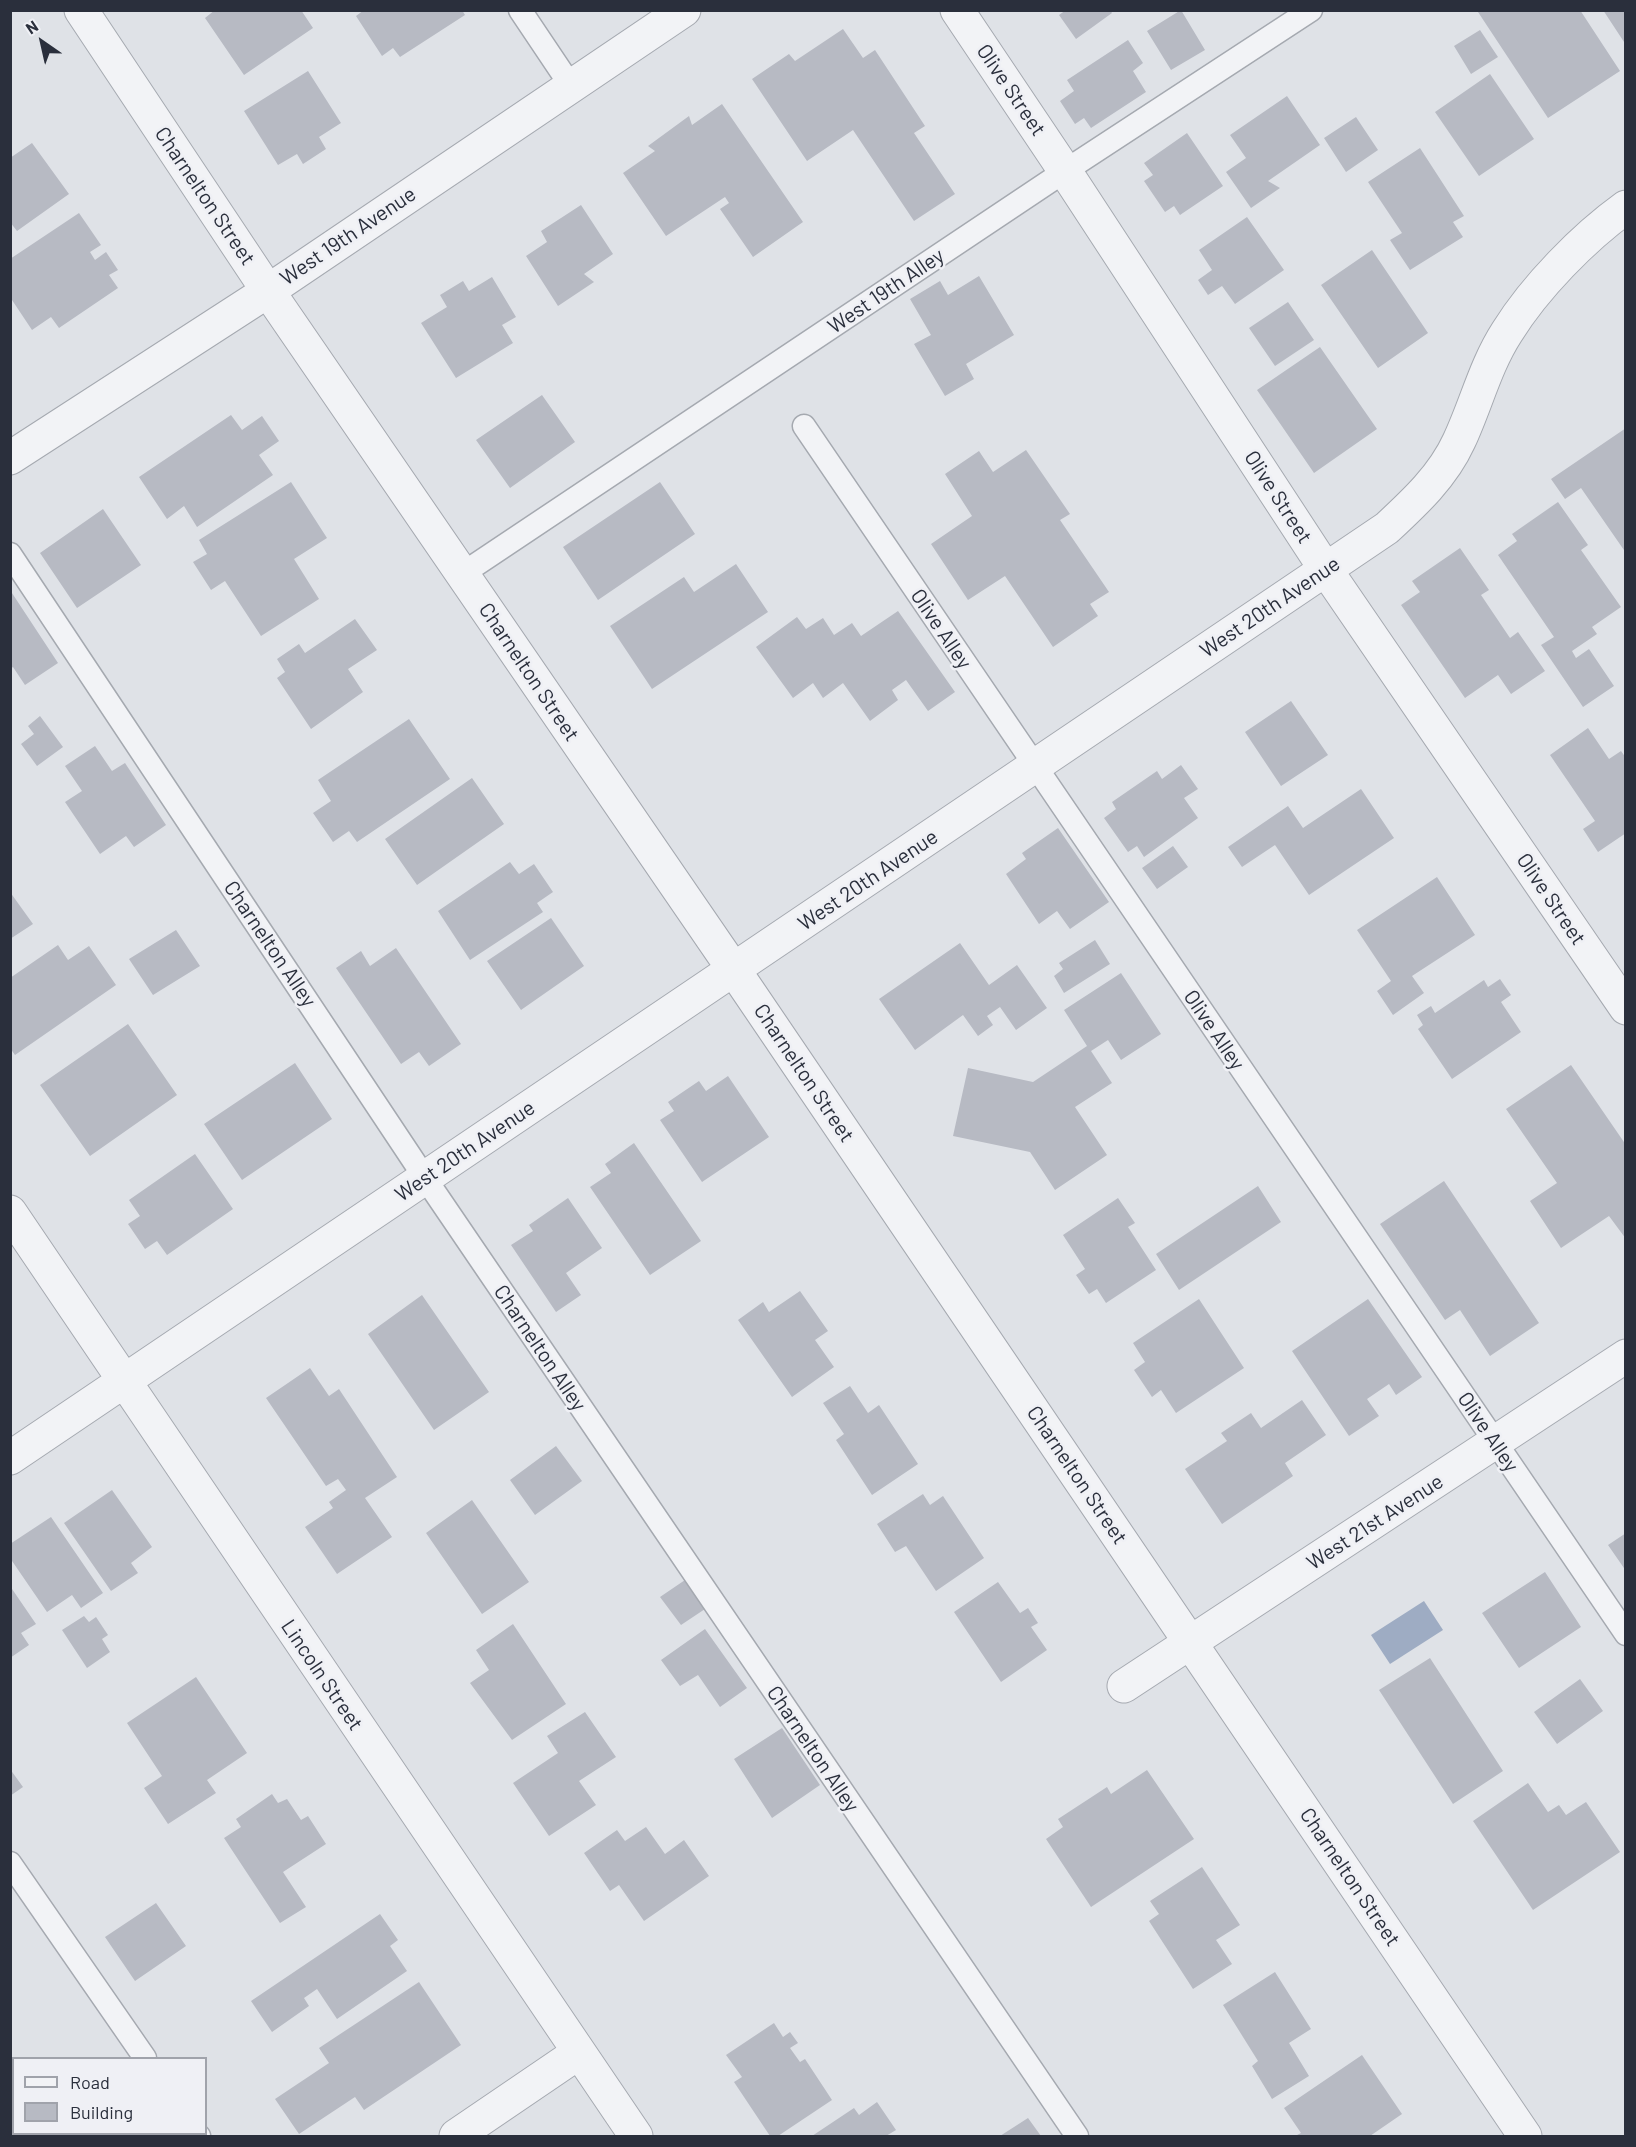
<!DOCTYPE html>
<style>
body{margin:0}
#map{position:relative;width:1636px;height:2147px;overflow:hidden;background:#dfe2e7;font-family:Barlow,sans-serif}
canvas{display:block}
.frame{position:absolute;inset:0;border:12px solid #2a2f3c;pointer-events:none}
.legend{position:absolute;left:12px;top:2057px;width:195px;height:78px;box-sizing:border-box;background:#eff0f5;border:2px solid #a0a3ab;margin:0;padding:8px 10px;list-style:none;font-size:18px;color:#2a2f3c}
.legend li{display:flex;align-items:center;gap:12px;height:30px}
.legend b{width:30px;border:2px solid #a0a3ab}
.north{position:absolute;left:12px;top:12px;width:60px;height:60px;-webkit-text-stroke:4px #eff0f5;paint-order:stroke;rotate:326deg;font-size:16px;font-weight:700;line-height:24px;text-align:center;color:#2a2f3c}
.north::after{content:'';display:block;margin:auto;width:21px;height:27px;background:#2a2f3c;clip-path:polygon(50% 0,100% 100%,50% 72%,0 100%)}
</style>
<div id="map">
<canvas width="1636" height="2147"></canvas>
<div class="frame"></div>
<ul class="legend">
<li><b style="height:8px;background:#f2f3f6"></b>Road</li>
<li><b style="height:16px;background:#b7bac3"></b>Building</li>
</ul>
<div class="north">N</div>
</div>
<script>
const ctx = document.querySelector('canvas').getContext('2d');
ctx.lineJoin = 'round';
function paint(path, color) {
  ctx.fillStyle = color;
  ctx.fill(path, 'evenodd');
}
function strokePath(path, color, width, dash) {
  ctx.strokeStyle = color;
  ctx.lineWidth = width;
  ctx.lineCap = dash ? 'butt' : 'round';
  ctx.setLineDash(dash || []);
  ctx.stroke(path);
}
function write(font, color, halo, rows, align = 'center') {
  ctx.font = font + ' Barlow,sans-serif';
  ctx.lineWidth = 5;
  ctx.setLineDash([]);
  ctx.textBaseline = 'middle';
  ctx.strokeStyle = halo;
  ctx.fillStyle = color;
  for (const [text, x, y, turn = 0] of rows) {
    ctx.save();
    ctx.translate(x, y);
    ctx.rotate((+turn || 0) * Math.PI / 180);
    ctx.textAlign = isNaN(turn) ? turn : align;
    if (halo) ctx.strokeText(text, 0, 0);
    ctx.fillText(text, 0, 0);
    ctx.restore();
  }
}
paint(new Path2D(`
 M1424,1601l19,29 -53,34 -19,-29z`), '#9eacc3');
paint(new Path2D(`
 M215,10h86l12,18 -69,47 -39,-57z
 M364,10h98l3,5 -65,42 -7,-9 -11,8 -26,-40z
 M1066,10h44l2,3 -36,26 -17,-24z
 M1181,10l24,40 -34,20 -24,-39z
 M1480,10h100l40,61 -72,47 -70,-106z
 M1603,10h23v35z
 M843,29l20,29 12,-8 50,76 -11,7 41,61 -41,27 -61,-91 -46,31 -55,-82 37,-25 6,7z
 M1480,30l18,27 -27,17 -17,-28z
 M1128,40l15,23 -10,8 13,21 -55,36 -7,-10 -9,6 -15,-23 14,-10 -7,-11z
 M308,71l33,52 -22,14 7,12 -23,15 -6,-10 -19,11 -34,-54z
 M1490,74l44,65 -55,37 -44,-64z
 M1287,96l33,49 -52,36 12,7 -29,20 -25,-36 20,-14 -16,-23z
 M722,104l81,118 -50,35 -33,-48 9,-6 -4,-6 -59,39 -43,-63 32,-22 -7,-5 41,-30 3,9z
 M1356,117l22,33 -32,22 -22,-34z
 M1187,133l36,53 -43,29 -6,-9 -9,6 -21,-31 9,-6 -9,-12z
 M32,143l37,51 -52,37 -7,-9v-64z
 M1420,148l44,68 -11,6 10,15 -53,33 -20,-30 12,-7 -34,-51z
 M581,205l32,49 -29,20 10,8 -36,24 -32,-50 21,-14 -6,-11z
 M79,213l22,32 -11,7 5,8 11,-8 12,18 -9,5 9,13 -59,40 -8,-11 -19,13 -22,-33v-38z
 M1247,217l37,53 -49,34 -13,-18 -14,9 -10,-15 14,-10 -13,-20z
 M1372,250l56,83 -50,35 -57,-83z
 M979,276l35,59 -48,29 8,15 -29,17 -31,-52 17,-9 -21,-36 30,-18 8,14z
 M492,277l24,40 -14,8 11,18 -57,35 -35,-55 26,-16 -7,-12 23,-14 6,10z
 M1288,302l26,38 -39,26 -26,-38z
 M1320,347l57,82 -63,44 -57,-83z
 M542,395l33,47 -65,46 -34,-48z
 M231,415l11,15 20,-14 17,25 -20,14 14,20 -76,52 -13,-21 -17,13 -28,-42z
 M1626,428v125l-45,-65 -16,11 -14,-20z
 M1026,450l44,64 -10,6 49,72 -19,12 8,12 -45,31 -48,-71 -37,24 -37,-56 41,-28 -27,-42 34,-23 14,21z
 M291,482l36,56 -33,21 25,40 -58,37 -36,-55 -14,9 -18,-28 14,-8 -8,-14z
 M660,482l35,52 -97,66 -35,-53z
 M1558,502l30,43 -7,5 40,57 -29,20 5,7 -25,17 4,7 13,-9 25,37 -31,21 -42,-62 13,-8 -56,-82 19,-14 -5,-7z
 M103,509l38,56 -64,43 -37,-55z
 M1460,548l29,42 -8,5 29,43 8,-6 27,39 -34,23 -13,-19 -33,23 -64,-93 19,-13 -8,-11z
 M736,564l32,48 -116,77 -42,-63 74,-49 10,15z
 M10,590l48,73 -33,22 -12,-18 -3,2z
 M898,611l57,81 -27,19 -22,-31 -14,10 6,10 -28,21 -27,-38 -20,15 -10,-15 -20,15 -37,-51 41,-30 9,12 17,-11 11,17 18,-12 9,13z
 M355,619l22,31 -29,19 15,23 -52,37 -34,-51 8,-6 -8,-13 22,-15 6,9z
 M1291,701l37,54 -47,31 -36,-54z
 M40,716l23,31 -26,19 -16,-22 13,-10 -6,-8z
 M409,719l41,60 -93,63 -8,-11 -16,11 -20,-29 18,-12 -13,-21z
 M1588,728l21,31 12,-8 5,7v75l-28,19 -15,-23 12,-8 -45,-66z
 M95,746l17,25 13,-8 41,62 -32,22 -8,-11 -26,18 -35,-52 17,-11 -17,-25z
 M1181,765l17,24 -14,9 14,20 -54,39 -7,-11 -9,6 -24,-34 12,-9 -4,-7 45,-31 5,8z
 M472,778l32,46 -87,61 -32,-46z
 M1361,789l33,49 -85,57 -34,-50 -33,22 -14,-20 60,-41 15,22z
 M1058,828l51,74 -39,27 -13,-18 -18,13 -33,-50 20,-15 -4,-6z
 M1173,846l15,21 -31,22 -15,-21z
 M510,862l9,12 15,-10 19,28 -16,11 6,9 -73,48 -32,-49z
 M1437,877l38,58 -63,41 12,17 -31,22 -16,-24 14,-10 -34,-51z
 M10,892l23,32 -23,15z
 M551,918l33,48 -63,44 -34,-49z
 M176,930l24,36 -47,29 -24,-36z
 M1095,940l15,24 -46,29 -10,-17 9,-7 -4,-6z
 M960,943l29,42 28,-20 30,43 -31,22 -16,-23 -13,9 6,9 -15,11 -15,-21 -48,35 -36,-51z
 M58,945l10,15 21,-14 27,39 -101,70 -5,-7v-70z
 M396,948l65,96 -32,22 -10,-14 -18,12 -65,-96 25,-17 9,15z
 M1121,973l40,61 -40,26 -13,-20 -17,11 21,32 -37,24 32,48 -52,35 -25,-38 -77,-16 15,-68 65,14 54,-36 -23,-36z
 M1500,979l11,16 -10,7 20,30 -69,47 -34,-50 5,-4 -6,-10 14,-9 4,7 49,-33 4,7z
 M128,1024l49,71 -87,61 -50,-71z
 M295,1063l37,56 -90,61 -38,-56z
 M1571,1065l55,80v94l-17,-23 -48,32 -31,-47 27,-18 -51,-74z
 M728,1076l41,61 -67,45 -42,-62 14,-9 -6,-9 31,-21 7,10z
 M634,1143l67,98 -51,34 -60,-88 21,-14 -6,-9z
 M195,1154l38,55 -66,46 -10,-14 -12,8 -17,-25 12,-8 -11,-16z
 M1444,1181l95,142 -49,33 -30,-46 -15,10 -65,-96z
 M1258,1186l23,36 -102,68 -23,-36z
 M568,1198l34,50 -36,25 15,22 -25,17 -45,-67 22,-14 -4,-6z
 M1118,1198l17,25 -7,4 28,43 -50,33 -9,-14 -8,5 -13,-19 9,-6 -22,-34z
 M800,1291l28,40 -13,9 19,27 -42,30 -54,-77 25,-18 6,10z
 M422,1295l67,97 -55,38 -66,-96z
 M1199,1299l45,69 -68,45 -15,-23 -9,7 -18,-27 11,-8 -12,-19z
 M1368,1299l54,78 -26,18 -7,-11 -22,15 12,17 -30,20 -57,-85z
 M310,1368l19,28 10,-7 58,88 -32,21 27,39 -55,37 -32,-47 28,-19 -4,-6 17,-12 -8,-11 -12,7 -60,-88z
 M850,1386l18,27 11,-8 39,59 -46,31 -36,-55 8,-6 -21,-31z
 M1302,1400l24,35 -41,28 8,13 -71,48 -37,-55 42,-28 -6,-8 30,-20 10,15z
 M556,1446l26,35 -47,34 -25,-35z
 M112,1490l40,57 -21,16 7,10 -27,18 -47,-68z
 M923,1494l7,11 13,-9 41,62 -48,33 -30,-45 -11,6 -18,-28z
 M472,1500l57,82 -47,32 -56,-81z
 M51,1517l52,76 -22,15 -9,-13 -25,17 -37,-54v-14z
 M1626,1533v38l-18,-26z
 M1545,1572l36,55 -62,41 -37,-55z
 M685,1580l20,29 -24,16 -21,-28z
 M998,1582l22,31 8,-5 10,15 -7,4 16,23 -46,32 -47,-70z
 M10,1586l26,38 -15,9 8,12 -19,13z
 M84,1616l5,6 7,-5 12,18 -6,4 8,13 -23,16 -25,-38z
 M513,1624l53,80 -54,36 -42,-57 19,-13 -13,-20z
 M705,1629l42,59 -27,19 -22,-32 -18,11 -19,-26z
 M1430,1658l73,113 -50,33 -74,-114z
 M196,1677l51,76 -40,27 9,13 -48,31 -24,-36 18,-12 -35,-53z
 M1580,1679l23,32 -46,33 -23,-32z
 M585,1712l31,45 -37,24 17,24 -47,31 -36,-53 45,-30 -11,-17z
 M782,1728l38,57 -48,33 -38,-59z
 M10,1769l13,18 -13,9z
 M1147,1770l47,69 -103,68 -45,-68 17,-12 -5,-8 49,-32 4,7z
 M1528,1783l20,29 11,-7 7,10 20,-13 34,50 -87,58 -60,-89z
 M272,1794l6,9 9,-4 14,21 7,-4 18,28 -43,28 23,35 -26,16 -56,-85 17,-11 -5,-8z
 M646,1827l19,27 19,-14 25,36 -65,45 -25,-36 -9,6 -26,-38 33,-23 8,11z
 M1202,1867l38,58 -24,15 16,24 -39,25 -44,-68 10,-7 -9,-13z
 M156,1903l30,43 -51,35 -30,-44z
 M380,1914l18,26 -8,6 17,25 -70,48 -20,-30 -13,9 5,8 -37,26 -21,-31z
 M1275,1972l36,57 -22,14 20,33 -37,23 -20,-33 6,-5 -35,-56z
 M419,1982l42,63 -97,65 -9,-13 -56,37 -24,-35 54,-36 -10,-15z
 M774,2023l9,14 7,-5 8,11 -8,5 10,14 5,-3 27,41 -54,36h-8l-36,-54 8,-5 -16,-22z
 M1362,2055l40,59 -32,22h-75l6,-3 -17,-25z
 M877,2102l19,28 -10,6h-74l42,-28 5,7z
 M1028,2118l13,18h-41z
 M148,2134h33l2,2h-33z`), '#b7bac3');
const service = new Path2D(`
 M520,10l51,76
 M804,426l822,1208
 M10,554l415,624 652,958
 M462,574l603,-403 246,-161
 M10,1863l135,195
 M197,2134l2,2`);
const minor = new Path2D(`
 M81,10l187,281 466,679 791,1166
 M957,10l108,161 261,399 300,438
 M10,1212l626,924
 M10,1458l1377,-930c28,-26 56,-52 72,-87 17,-36 26,-75 48,-109 28,-45 76,-94 119,-125
 M1124,1686l502,-330
 M456,2136l122,-83`);
const tertiary = new Path2D(`
 M10,458l258,-167 416,-281`);
strokePath(service, '#a5a9b0', 25);
strokePath(minor, '#a5a9b0', 35);
strokePath(tertiary, '#a5a9b0', 35);
strokePath(service, '#f2f3f6', 22);
strokePath(minor, '#f2f3f6', 33);
strokePath(tertiary, '#f2f3f6', 33);
write('21px', '#2a2f3c', '#eff0f5', [
 ["Olive Street",1011,90,56],
 ["Charnelton Street",205,196,56],
 ["West 19th Avenue",348,236,-34],
 ["West 19th Alley",886,291,-34],
 ["Olive Street",1278,497,57],
 ["West 20th Avenue",1270,607,-34],
 ["Olive Alley",941,629,56],
 ["Charnelton Street",529,672,56],
 ["West 20th Avenue",868,880,-34],
 ["Olive Street",1551,899,56],
 ["Charnelton Alley",270,944,56],
 ["Olive Alley",1214,1030,56],
 ["Charnelton Street",804,1073,56],
 ["West 20th Avenue",465,1151,-34],
 ["Charnelton Alley",540,1348,56],
 ["Olive Alley",1488,1432,56],
 ["Charnelton Street",1077,1475,56],
 ["West 21st Avenue",1375,1522,-33],
 ["Lincoln Street",322,1675,56],
 ["Charnelton Alley",813,1749,56],
 ["Charnelton Street",1350,1877,56]
]);
</script>
